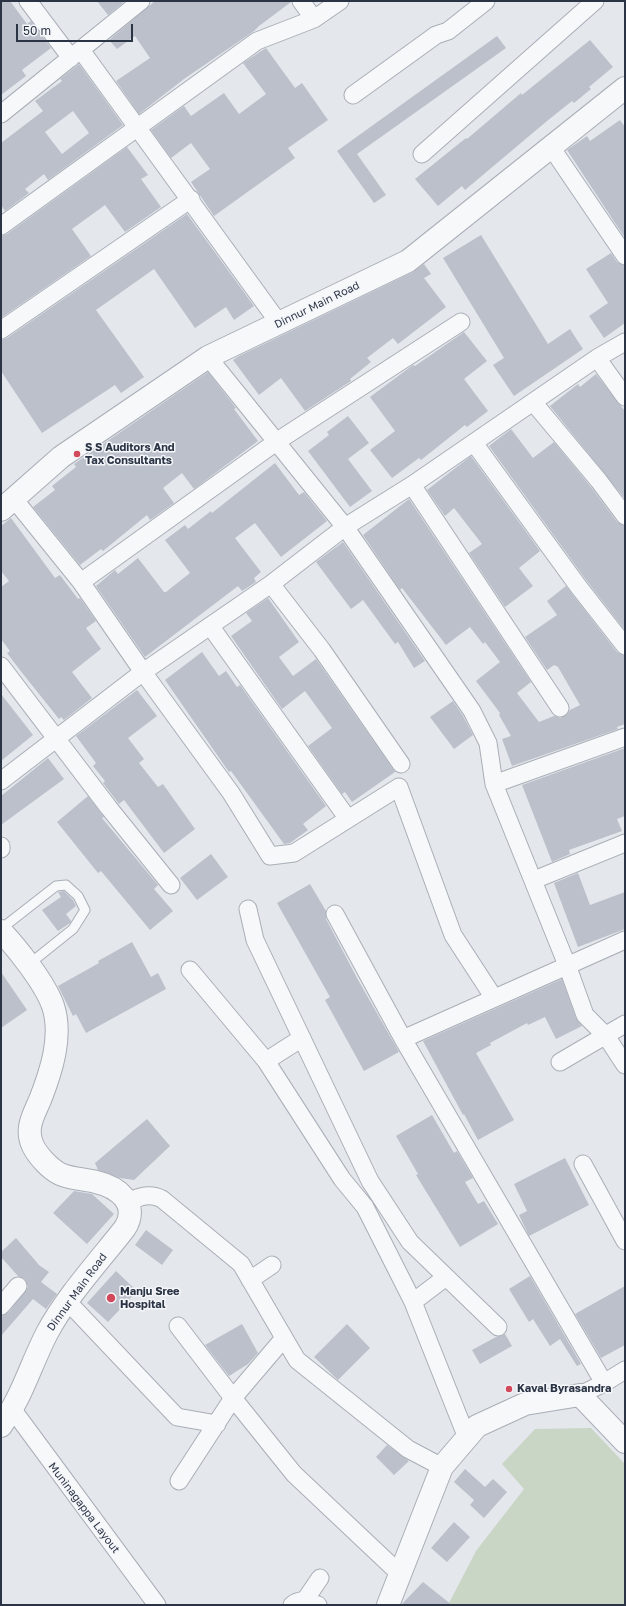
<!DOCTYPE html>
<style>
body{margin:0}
#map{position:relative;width:626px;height:1606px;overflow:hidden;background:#e4e7ec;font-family:"Golos Text",sans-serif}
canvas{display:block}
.frame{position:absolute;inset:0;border:2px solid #2b3445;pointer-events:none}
.scale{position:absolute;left:16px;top:24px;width:117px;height:18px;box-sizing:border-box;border:2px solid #2b3445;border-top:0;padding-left:5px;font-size:12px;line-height:14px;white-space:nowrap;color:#2b3445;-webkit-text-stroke:3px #f4f6f9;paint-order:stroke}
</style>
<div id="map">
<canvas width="626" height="1606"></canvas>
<div class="frame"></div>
<div class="scale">50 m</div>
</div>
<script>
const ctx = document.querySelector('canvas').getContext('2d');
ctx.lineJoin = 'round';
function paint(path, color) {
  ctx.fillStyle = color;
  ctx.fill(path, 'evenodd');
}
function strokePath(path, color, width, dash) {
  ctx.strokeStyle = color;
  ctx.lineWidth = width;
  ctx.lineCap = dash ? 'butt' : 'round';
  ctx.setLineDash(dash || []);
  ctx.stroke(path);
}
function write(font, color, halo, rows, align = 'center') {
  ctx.font = font + ' "Golos Text",sans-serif';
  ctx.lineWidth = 3;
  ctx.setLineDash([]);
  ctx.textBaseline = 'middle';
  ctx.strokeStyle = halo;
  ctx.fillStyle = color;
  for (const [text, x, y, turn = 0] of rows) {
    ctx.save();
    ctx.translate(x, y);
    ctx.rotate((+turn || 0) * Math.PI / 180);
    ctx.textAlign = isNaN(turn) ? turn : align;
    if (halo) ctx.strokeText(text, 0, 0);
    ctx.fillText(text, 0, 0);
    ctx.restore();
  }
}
paint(new Path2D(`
 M591,1428l34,36v141h-177l28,-54 48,-62 -22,-25 33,-35z`), '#c9d6c5');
paint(new Path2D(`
 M1,1h9l17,23 4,-3 20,27 -29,22 4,6 -25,19z
 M97,1h25l1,2 -15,12z
 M155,1h136v1l-32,24 -5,5 -70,48 -45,35 -23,-33 34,-23 -15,-22 -18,13 -8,-9z
 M497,36l9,12 -149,106 29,41 -12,8 -37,-52z
 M590,40l23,27 -24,20 2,2 -17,14 -2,-2 -25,20 -82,69 -3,-4 -24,20 -23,-27 51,-41 1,1 54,-46 1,2z
 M266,48l29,40 7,-5 26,37 -40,28 7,10 -81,58 -23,-34 19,-13 -19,-26 -20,15 -20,-28 33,-24 7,10 33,-23 15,21 27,-20 -23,-31z
 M79,64l44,61 -75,55 -4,-6 -19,15 4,4 -24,18 -4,-6v-62l42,-32 -8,-10 27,-20 -2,-2zM73,111l16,22 -27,21 -17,-22z
 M620,120l5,7v111l-58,-88 20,-14 3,5z
 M127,147l21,28 -7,4 20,28 -36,25 -20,-27 -33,24 19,27 -90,62v-82l6,-2z
 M187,214l67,92 -20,14 -8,-13 -31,21 -41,-59 -58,41 48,67 -23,16 -6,-8 -73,48 -41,-62v-31l6,-2z
 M481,235l67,109 22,-15 13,20 -69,47 -21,-31 11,-7 -61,-100z
 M611,253l6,9 8,4v57l-21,15 -15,-22 19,-13 -22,-34z
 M424,264l7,10 -7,4 22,29 -48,37 -5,-6 -26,20 4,4 -21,17 1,2 -46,30 -24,-33 -22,17 -26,-35 6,-4 174,-84z
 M464,332l23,29 -23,18 24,32 -21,16 -2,-2 -44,35 -2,-2 -27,20 -22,-28 25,-19 -25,-34 43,-32 2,1z
 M208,372l28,36 -2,1 24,32 -64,48 -12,-16 -19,15 11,15 -24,17 -3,-5 -44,36 -2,-2 -21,16 -47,-58 22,-17 -3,-4 24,-19 -2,-3z
 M596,374l29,37v88l-75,-93 28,-22 2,3z
 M348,416l21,27 -21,16 24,32 -22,16 -42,-56 21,-16 -2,-3z
 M511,429l22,29 21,-16 37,45 26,35 8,4v104l-39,-50 -97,-134z
 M471,456l69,95 -21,17 14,18 -28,21 -36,-54 13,-9 -28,-36 -9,8 -18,-26z
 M275,463l24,32 5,-3 23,29 -46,36 -26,-34 -20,15 26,34 -7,6 2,4 -14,9 -4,-5 -93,71 -49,-71 19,-16 3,4 20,-16 26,34h2l24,-19 -25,-33 20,-15 3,4 23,-18 1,2z
 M409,499l122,183 -14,11 22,29 15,-6 6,2 5,-2 5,-6 10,-5 -22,-38 -4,-2 -7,5 -22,-33 32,-22 -10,-14 19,-15 51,66 8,4v68l-8,3 1,2 -106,37 -10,-27 9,-3 -12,-21 1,-2 -24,-32 24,-19 -15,-20 -2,2 -13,-17 -24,18 -44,-57 -2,2 -37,-55z
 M11,518l44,60 5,-3 18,24 2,-1 16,23 -10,7 15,21 -29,23 20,26 -28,22 -3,-3 -2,2 -36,-45 -16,-21 3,-2 -9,-12v-52l8,-6 -8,-10v-45z
 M343,542l82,119 -11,7 -16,-26 -3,2 -32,-44 -12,9 -35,-47z
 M268,598l31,44 -20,15 14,19 23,-17 79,113 -43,30 -7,-10 -3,2 -34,-48 24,-18 -27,-37 -23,18 -51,-73 21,-15 -6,-8z
 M202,652l17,24 7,-5 11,16 3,-2 86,121 -23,18 5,6 -18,13 -6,1 -53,-73 -2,1 -64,-92z
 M137,690l20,26 -29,22 16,21 -5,4 19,24 5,-3 32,45 -31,24 -40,-53 -5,4 -16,-21 2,-2 -12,-15 3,-3 -20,-27z
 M1,694l32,41 -32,26z
 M453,701l10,15 10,19 -19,14 -24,-32z
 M625,748v68l-8,3 5,12 -53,19 1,4 -18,8 -30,-77z
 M48,758l16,21 -63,46v-29z
 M88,796l16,21 -2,1 56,67 -4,4 19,22 -23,19 -49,-59 -3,2 -41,-51z
 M211,854l17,23 -31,23 -17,-22z
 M578,873l12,32 35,-13v37l-47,18 -24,-64z
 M310,884l16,27v8l31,59 42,74 -35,19 -39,-71 5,-3 -53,-94z
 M64,891l9,9 3,6 -10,8 5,7 -1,2 -12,8 -16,-21 19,-13 -3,-5z
 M132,942l19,35 7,-4 8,16 -80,44 -10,-19 -3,2 -15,-30 41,-23 -1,-2z
 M1,972l26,38 -26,18z
 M562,979l14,39 6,8 -26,13 -11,-22 -17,8 -1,-2 -37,20 1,2 -15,8 38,67 -36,20 -14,-26 -1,1 -40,-74z
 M432,1115l22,38 3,-2 16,27 -8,4 13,22 6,-3 14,23 -38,23 -44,-72 2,-1 -22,-38z
 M147,1119l23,27 -36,34 -14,-2 -22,-8 -3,-7z
 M565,1158l24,47 -60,31 -10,-21 8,-4 -13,-27z
 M74,1191l18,3 22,20 -27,30 -34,-31z
 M146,1230l27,20 -11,15 -27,-20z
 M16,1238l23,27 10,7 -8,10 16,12 -11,15 -13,-10 -32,37v-20l8,-4 19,-25 -3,-8 -7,-3 -17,-19v-5z
 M116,1271l21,20 -29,31 -21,-19z
 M530,1276l51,88 -4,2 -17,-27 -10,7 -17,-27 -4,3 -20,-33z
 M625,1286v59l-24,13 -26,-44z
 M242,1324l16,29 -10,11 -19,12 -24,-31z
 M347,1324l23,24 -32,32 -24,-23z
 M505,1334l7,12 -32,18 -8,-14 24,-13z
 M387,1445l22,16 -15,14 -18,-18z
 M465,1469l20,18 8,-8 14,13 -23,26 -14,-13 4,-5 -20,-18z
 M454,1522l16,15 -23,25 -16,-14z
 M423,1582l29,23h-51z`), '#bbc0ca');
const service = new Path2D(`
 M1,929l55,-43 10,-1 12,11 7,14 -12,19 -45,36`);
const minor = new Path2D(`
 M28,1l43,57
 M301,1l13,18
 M81,50l198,273
 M353,95l83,-60 12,-4 38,-30
 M1,114l140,-113
 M551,147l74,109
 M422,154l173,-153
 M1,226l256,-185 57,-22 26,-18
 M1,330l190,-131
 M208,357l137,170 127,184 16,32 6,41 73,181 18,50 21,21 19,29
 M597,358l28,39
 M533,402l66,79 26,35
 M474,443l104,143 47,60
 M412,485l148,223
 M14,499l67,83 62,90 88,121 39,63 24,-3 105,-66 54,148 41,63
 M81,582l195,-140 185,-120
 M271,584l51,66 79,114
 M211,627l137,192
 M1,666l108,142 62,77
 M1,781l142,-109 128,-88 74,-57 67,-42 185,-127 28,-16
 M494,784l131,-47
 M1,846v3
 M534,880l91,-37
 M248,909l7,31 115,241 40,61 88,85
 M335,914l68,125 201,344
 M190,970l76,91 76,118 23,28 48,95 54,136
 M403,1039l222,-99
 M266,1061l36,-23
 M560,1062l65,-38
 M583,1164l42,77
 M129,1202c11,-6 21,-9 33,-3l79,65 56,96 111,89 34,18
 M250,1280l22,-15
 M68,1302l109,115 40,7
 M413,1302l33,-25
 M1,1306l17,-20
 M178,1326l55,72 61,76 106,100
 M580,1395l24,-12 21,-13
 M13,1410l144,195
 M179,1481l54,-83 51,-60
 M305,1600l15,-22
 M292,1605c9,-7 16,-4 26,0`);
const tertiary = new Path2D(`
 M1,510l60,-53 147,-100 200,-96 217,-173
 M1,931c16,17 44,52 52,75 10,30 -2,66 -13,94 -7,16 -15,29 -7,46 5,10 17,23 27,28 11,5 24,5 36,8 22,5 44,22 29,46 -25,32 -59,69 -78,105 -17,33 -24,62 -46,93
 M388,1605l54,-138 35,-41 48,-22 55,-9 45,47`);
strokePath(service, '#a9aeb7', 11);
strokePath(minor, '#a9aeb7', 19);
strokePath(tertiary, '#a9aeb7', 24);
strokePath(service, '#f7f8fa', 9);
strokePath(minor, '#f7f8fa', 17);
strokePath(tertiary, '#f7f8fa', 22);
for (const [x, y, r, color] of [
 [77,454,4,"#d1495b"],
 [111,1298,5,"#d1495b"],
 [509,1389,4,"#d1495b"]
]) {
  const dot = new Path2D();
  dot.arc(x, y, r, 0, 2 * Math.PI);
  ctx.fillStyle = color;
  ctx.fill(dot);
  strokePath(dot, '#f4f6f9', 1.5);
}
write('11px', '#2b3445', '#f4f6f9', [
 ["Dinnur Main Road",317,305,-26],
 ["Dinnur Main Road",77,1292,-54],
 ["Muninagappa Layout",84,1508,53]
]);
write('bold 11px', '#2b3445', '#f4f6f9', [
 ["S S Auditors And",85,448],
 ["Tax Consultants",85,461],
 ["Manju Sree",120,1292],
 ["Hospital",120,1305],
 ["Kaval Byrasandra",517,1389]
], 'left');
</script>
